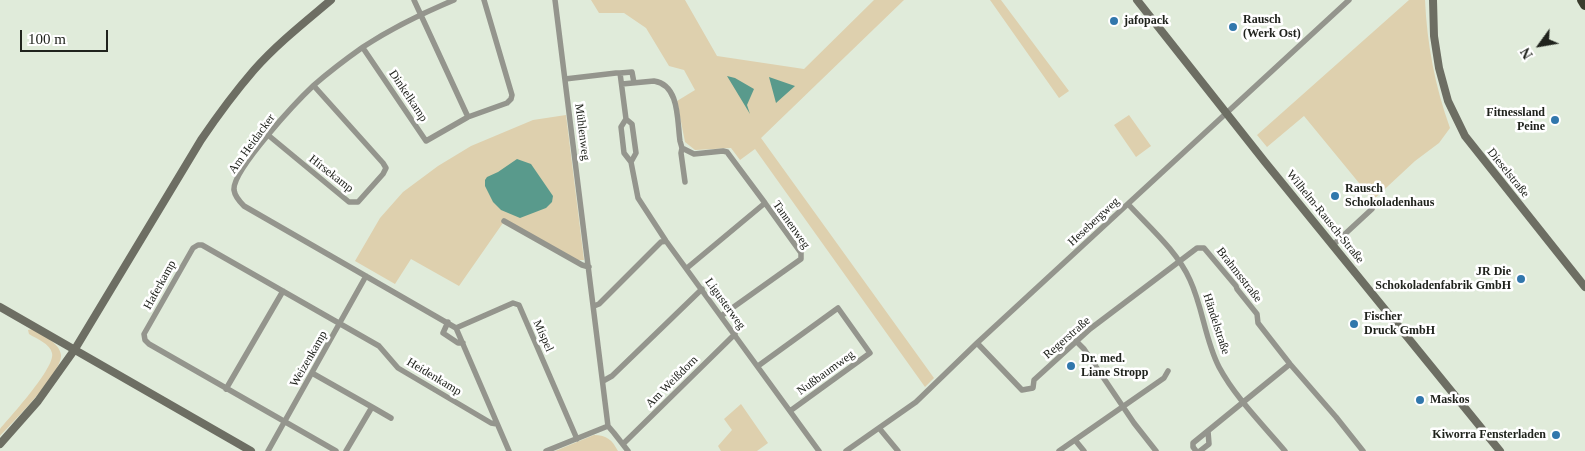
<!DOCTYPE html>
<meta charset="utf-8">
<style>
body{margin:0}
#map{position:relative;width:1585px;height:451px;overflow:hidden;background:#e0ebda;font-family:Georgia,serif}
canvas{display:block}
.north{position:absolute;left:1515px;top:20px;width:50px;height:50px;-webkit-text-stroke:4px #fff;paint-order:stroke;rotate:238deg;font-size:14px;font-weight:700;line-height:20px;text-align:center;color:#20231d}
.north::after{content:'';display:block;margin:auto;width:18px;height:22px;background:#20231d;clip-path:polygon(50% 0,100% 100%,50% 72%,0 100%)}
.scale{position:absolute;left:20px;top:30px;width:88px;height:22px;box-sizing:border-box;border:2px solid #20231d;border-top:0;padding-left:6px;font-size:15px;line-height:18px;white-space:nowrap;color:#20231d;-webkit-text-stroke:4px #fff;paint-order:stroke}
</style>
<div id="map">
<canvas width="1585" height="451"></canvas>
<div class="north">N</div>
<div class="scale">100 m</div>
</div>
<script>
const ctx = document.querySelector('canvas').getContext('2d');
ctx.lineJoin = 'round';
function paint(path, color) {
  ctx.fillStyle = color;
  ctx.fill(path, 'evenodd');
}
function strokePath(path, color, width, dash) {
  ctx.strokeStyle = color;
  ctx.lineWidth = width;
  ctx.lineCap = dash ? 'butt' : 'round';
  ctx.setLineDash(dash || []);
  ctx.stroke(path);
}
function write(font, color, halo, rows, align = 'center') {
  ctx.font = font + ' Georgia,serif';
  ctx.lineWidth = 5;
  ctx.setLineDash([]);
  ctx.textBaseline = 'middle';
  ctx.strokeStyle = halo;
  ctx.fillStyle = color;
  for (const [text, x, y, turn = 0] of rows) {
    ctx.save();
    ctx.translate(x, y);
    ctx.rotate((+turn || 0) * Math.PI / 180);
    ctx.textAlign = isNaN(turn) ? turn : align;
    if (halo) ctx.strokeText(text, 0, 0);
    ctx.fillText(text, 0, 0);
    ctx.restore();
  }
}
paint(new Path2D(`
 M591,0h94l32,56 87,13 70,-69h30l-143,138 173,240 -9,9 -170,-238 -15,11 -9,-12 -36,2 -10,-8 -8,-41 18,-11 -11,-20 -15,-4 -23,-38 -22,-15h-25z
 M990,0h11l68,91 -10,7z
 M1409,0h16c2,44 10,86 25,128l-11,15 -24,18 -42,39 -69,-84 -37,31 -10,-12z
 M566,115l18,145h-7l-72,-40 -46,66 -48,-27 -16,25 -40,-23 25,-43 23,-26 35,-26 33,-20 62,-26z
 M1129,115l22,31 -15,11 -22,-32z
 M32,329c9,5 28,14 29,26 1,18 -48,67 -61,81v-7c10,-12 56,-62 52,-76 -2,-9 -15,-14 -23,-19l-1,-4z
 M741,404l27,39 -11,8h-36l-3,-5 14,-16 -8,-11z
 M594,435c13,0 18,5 24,16h-63z`), '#ded0ae');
paint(new Path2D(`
 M727,76l8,2 19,11 -7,16 3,9z
 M769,77l26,9 -19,17z
 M517,159l14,5 22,32 -1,6 -6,6 -26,10 -19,-8 -8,-8 -8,-16v-6l2,-3 11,-5z`), '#599a8c');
strokePath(new Path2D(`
 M414,0l54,117
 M454,0c-31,13 -62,28 -91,47 -17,12 -34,25 -49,38 -16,15 -82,85 -80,105 1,7 6,12 10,16l212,122 53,123
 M555,0l53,426 6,7 14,18
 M363,48l63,93 42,-24 39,-14 4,-4 1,-4 -28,-95
 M620,73l12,-1 2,11
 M565,79l51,-6h4l6,46 -5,8 3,26 7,9 7,36 28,43 153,210
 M622,84l32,-3c26,4 23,40 26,60l2,7 12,6 29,-3 4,1 38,51
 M626,119l6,5 4,29 -5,9
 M268,135l81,67h9l25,-28 3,-6 -3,-5 -69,-77
 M682,148l-1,5 4,29
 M1128,204c22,24 49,47 62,76 13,28 15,60 29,87 16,30 44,58 66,84
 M504,221l78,44 7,2
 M1333,245l39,-36
 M687,268l78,-65 36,50v6l-80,57
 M594,306l5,-2 62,-62 5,-1
 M448,322l-5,11 15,10h5
 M456,328l57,-25 6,2 58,134
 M1076,341l8,8 50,74 22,28
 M977,343l45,47 11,-2 1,-8 56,-51 107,-81h7l32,38 1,3 20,25 1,9 32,41 46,53 27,34
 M758,366l80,-58 32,45 -80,58
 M312,373l60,34 -26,44
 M603,381l9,-5 90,-87
 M226,389l57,-98
 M372,407l19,11
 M879,428l19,23
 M1075,440l9,11
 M623,444l112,-110
 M268,451l98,-175
 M336,451l-187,-107 -4,-4 -1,-6 49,-86 5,-3h4l177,101 19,22 93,55 6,1
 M546,451l62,-25
 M846,451l70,-49 61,-59 372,-343
 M1059,451l105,-73 4,-7
 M1196,451l-3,-4v-4l97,-79
 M1200,451l9,-7 -1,-13`), '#94958d', 5.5);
strokePath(new Path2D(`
 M1137,0l128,162 235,289
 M1433,0l1,36 5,32 9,33 17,35 120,151
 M0,307l251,144
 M0,444l38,-43 37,-52 126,-209c17,-25 34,-48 53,-70 23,-26 51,-48 77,-70`), '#6d6e63', 8);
strokePath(new Path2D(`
 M1582,0l3,5`), '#3a3c2d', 10);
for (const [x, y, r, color] of [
 [1114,21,5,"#3177ac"],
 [1233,27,5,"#3177ac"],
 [1555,120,5,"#3177ac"],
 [1335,196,5,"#3177ac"],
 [1521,279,5,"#3177ac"],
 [1354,324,5,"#3177ac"],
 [1071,366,5,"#3177ac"],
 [1420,400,5,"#3177ac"],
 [1556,435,5,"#3177ac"]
]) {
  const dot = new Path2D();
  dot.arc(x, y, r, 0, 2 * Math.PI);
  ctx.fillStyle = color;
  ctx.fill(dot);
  strokePath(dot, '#fff', 2);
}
write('bold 12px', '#20231d', '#fff', [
 ["Rausch",1243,20],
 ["(Werk Ost)",1243,34],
 ["jafopack",1124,21],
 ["Fitnessland",1545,113,"right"],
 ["Peine",1545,127,"right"],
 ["Rausch",1345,189],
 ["Schokoladenhaus",1345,203],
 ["JR Die",1511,272,"right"],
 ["Schokoladenfabrik GmbH",1511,286,"right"],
 ["Fischer",1364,317],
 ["Druck GmbH",1364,331],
 ["Dr. med.",1081,359],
 ["Liane Stropp",1081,373],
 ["Maskos",1430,400],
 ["Kiworra Fensterladen",1546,435,"right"]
], 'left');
write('12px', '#20231d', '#fff', [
 ["Dinkelkamp",408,96,56],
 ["Mühlenweg",582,132,83],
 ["Am Heidacker",252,144,-54],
 ["Dieselstraße",1508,173,51],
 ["Hirsekamp",331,174,38],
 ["Wilhelm-Rausch-Straße",1325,217,51],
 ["Hesebergweg",1094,222,-43],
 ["Tannenweg",791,225,55],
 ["Brahmsstraße",1239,275,52],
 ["Haferkamp",160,285,-61],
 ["Ligusterweg",725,304,54],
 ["Händelstraße",1216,324,72],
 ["Mispel",543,336,66],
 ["Regerstraße",1067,338,-41],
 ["Weizenkamp",309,359,-60],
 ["Nußbaumweg",826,373,-36],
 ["Heidenkamp",434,377,31],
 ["Am Weißdorn",672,382,-45]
]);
</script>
